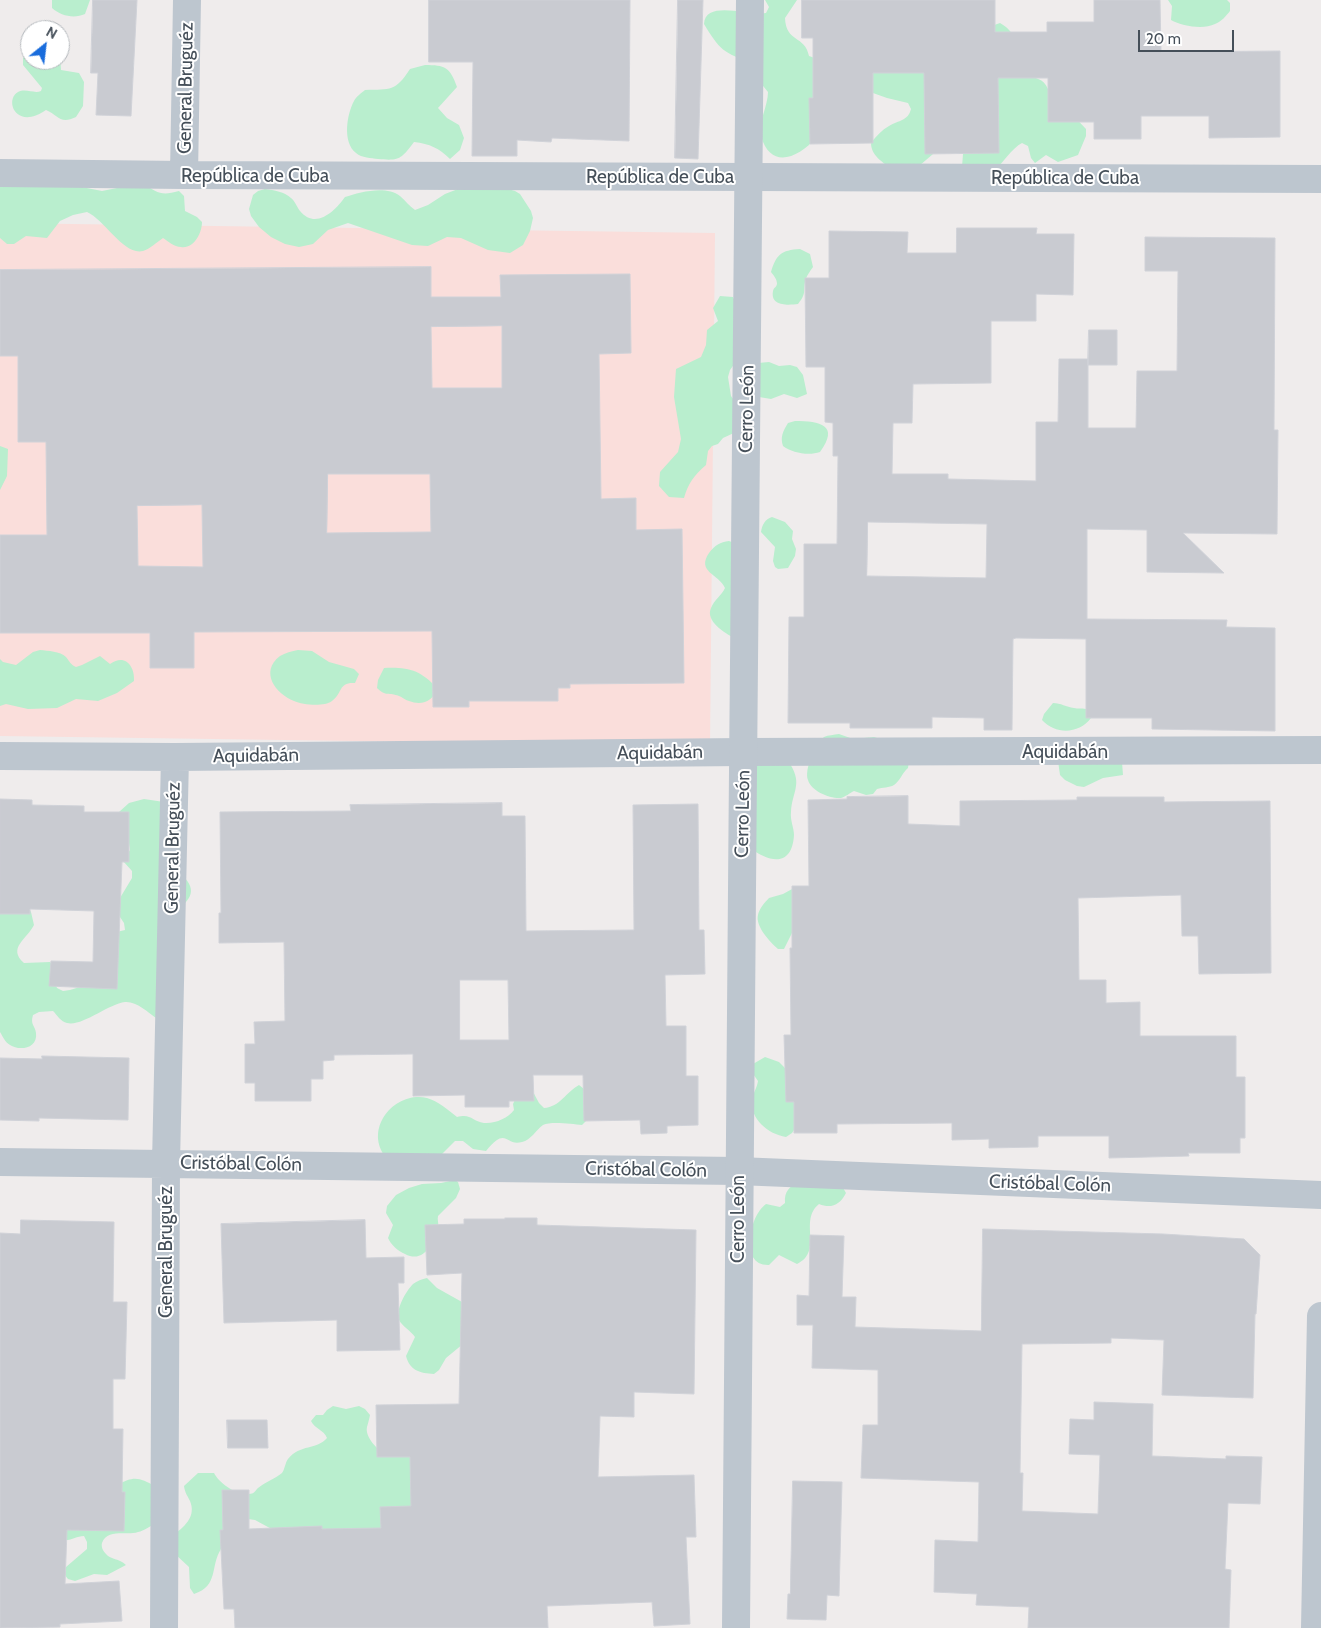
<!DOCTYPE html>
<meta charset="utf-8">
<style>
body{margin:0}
#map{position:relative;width:1321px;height:1628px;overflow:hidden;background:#efecec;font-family:Cabin,sans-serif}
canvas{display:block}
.north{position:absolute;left:20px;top:20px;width:50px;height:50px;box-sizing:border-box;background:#fff;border:1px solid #b5b9bd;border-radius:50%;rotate:29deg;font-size:14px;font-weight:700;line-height:20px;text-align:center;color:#454f59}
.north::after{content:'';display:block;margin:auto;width:18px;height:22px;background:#196cdc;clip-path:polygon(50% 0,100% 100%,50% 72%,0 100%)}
.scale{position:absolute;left:1138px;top:30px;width:96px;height:22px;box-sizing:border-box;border:2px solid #454f59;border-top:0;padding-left:6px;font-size:15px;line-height:18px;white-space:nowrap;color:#454f59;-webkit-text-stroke:4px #fff;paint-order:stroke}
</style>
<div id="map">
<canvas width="1321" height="1628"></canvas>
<div class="north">N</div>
<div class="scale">20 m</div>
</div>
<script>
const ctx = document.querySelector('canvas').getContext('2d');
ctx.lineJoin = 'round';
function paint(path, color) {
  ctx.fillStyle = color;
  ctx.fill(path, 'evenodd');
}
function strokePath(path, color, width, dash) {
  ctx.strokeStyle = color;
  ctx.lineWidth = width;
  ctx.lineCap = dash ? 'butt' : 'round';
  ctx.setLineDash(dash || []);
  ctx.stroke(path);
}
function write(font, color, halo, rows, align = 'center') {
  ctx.font = font + ' Cabin,sans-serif';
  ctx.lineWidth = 4;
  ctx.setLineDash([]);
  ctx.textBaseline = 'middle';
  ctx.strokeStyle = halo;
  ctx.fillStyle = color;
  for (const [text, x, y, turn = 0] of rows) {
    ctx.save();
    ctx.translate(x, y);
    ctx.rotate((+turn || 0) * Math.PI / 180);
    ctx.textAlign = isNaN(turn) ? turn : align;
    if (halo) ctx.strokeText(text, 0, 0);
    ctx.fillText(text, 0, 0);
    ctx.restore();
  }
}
paint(new Path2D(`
 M0,223l715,10 -5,513 -710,-10z`), '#fadedb');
paint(new Path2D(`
 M52,0h38l-5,14c-11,5 -24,2 -33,-6z
 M765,0h32l-12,18c1,25 20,17 24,38l6,2 1,80c-17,19 -45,33 -55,-2 -3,-14 7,-30 7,-44l-9,-11 -7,-19c-28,-8 -33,-13 -48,-38 1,-24 42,-9 62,-11l3,-6z
 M1168,0h59l3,3v8c-4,5 -9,11 -15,13 -12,6 -33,2 -44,-4l1,-14z
 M1000,23c20,11 20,33 25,53 11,2 18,2 23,13l38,40v7l-8,19 -20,7 -12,-7 -11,8 -4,-5 -3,-12 -6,-3c-10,5 -19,20 -29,29l-31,-5 1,-13 7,-12 -30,6 -21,18 -27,3c-10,-7 -21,-14 -21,-26 5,-7 11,-13 18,-17 10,-6 19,-5 22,-17l-3,-6 -21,-5 -14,-5c-4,-10 -2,-16 1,-26z
 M30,50v10h30v-5l1,15 18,3 5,9 -1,24 -7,11c-16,8 -18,-2 -30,-7 -30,21 -42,-10 -28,-18 8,-4 16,2 23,-1l1,-3 -19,-23v-7z
 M425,65c20,0 25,2 32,22l-19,21 9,10 12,7 5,13 -4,12 -10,9c-11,-11 -20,-15 -36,-17 -13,17 -14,19 -36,17 -7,-1 -16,-1 -22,-6 -14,-11 -9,-39 -2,-52 2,-4 7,-8 11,-11 26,-1 30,2 45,-21z
 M0,171l102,20 40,-8c16,10 19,13 37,8l5,5 1,15 12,6 5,5c0,11 -8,27 -21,25 -7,0 -13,-6 -18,-9 -6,4 -13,11 -20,13 -19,5 -38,-31 -56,-39l-14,3 -13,6 -13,17 -21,-2 -12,8h-7l-7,-6z
 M265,189c9,1 20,3 26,9 4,3 6,9 9,13 16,19 35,0 45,-14 15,-5 41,-12 55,-1 6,5 9,10 15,14l13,-5 17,-11 13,-5h50l7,2 5,3 11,17 2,7 -3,13 -7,14 -13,8 -22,-3 -27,-12 -14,-1 -19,9 -16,-1 -64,-22 -20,7 -15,14 -14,3 -14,-3 -14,-7 -12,-10 -8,-11 -2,-7 4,-14 5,-4z
 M800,249l10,5 3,13c-2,3 -6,8 -7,12 -4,11 2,13 -8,25 -9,1 -28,3 -25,-13 1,-4 3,-3 4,-7 0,-5 -3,-8 -6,-12 5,-17 10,-22 29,-23z
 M720,296l13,1 5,12v50l-8,11 -2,7 3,19 8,11 -3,25 -13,6 -5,6 -6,2 -4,5 -2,14c-12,10 -18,19 -22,33l-15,-1 -10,-11 1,-14 18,-20 3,-13 -7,-42 2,-28 25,-12 5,-12 1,-15 11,-9 -5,-13z
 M769,362l10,4 11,-1 7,2 6,8 4,19 -10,4 -13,-4 -13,5 -12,-2 -1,-34z
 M795,421c25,0 45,4 25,31 -11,4 -28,1 -37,-6 -3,-9 0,-15 5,-23z
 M0,446l8,3 -1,27 -7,14z
 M772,517l13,5 8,9 -1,8 4,10 -1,7 -7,12 -10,1 -3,-2 -2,-6 2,-14 -14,-15c1,-7 4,-13 11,-15z
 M729,541l8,3 -3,94c-9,-5 -29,-17 -23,-30 3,-8 11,-13 14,-20 -6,-14 -29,-16 -16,-35 6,-8 11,-11 20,-12z
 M40,650c8,1 20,1 26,7 4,5 4,7 10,10l6,-2 18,-9 10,8c15,-11 25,2 24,17l-17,12 -19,8 -22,-2 -19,9 -29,1 -22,-5 -6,2v-47l3,3 13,3 17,-13z
 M298,650l14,1 17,11 25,7 5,5 -4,9c-17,-1 -12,10 -23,18 -8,6 -29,4 -38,0 -18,-7 -35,-29 -14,-45 5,-3 12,-5 18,-6z
 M384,668c25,-1 36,2 53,20 -3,13 -15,18 -28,13 -4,-1 -7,-4 -10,-5 -10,-4 -13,1 -22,-8l1,-8z
 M1053,703c8,0 13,4 21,5 4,1 7,0 12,1l5,9c-12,16 -35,17 -49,2l2,-6z
 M839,734l14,5 21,-2 22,7 13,17 -1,7c-6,5 -8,13 -14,17 -5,3 -11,2 -17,4l-4,5 -7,1 -12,-4c-4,2 -9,6 -13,7 -11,1 -30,-7 -33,-18 -4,-10 7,-36 16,-43 4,-2 10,-2 15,-3z
 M1058,761l64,1 1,13 -20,3 -19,9 -7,-1 -12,-6 -5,-5z
 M756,763l34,1c13,20 2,28 1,48 -1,8 3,16 3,23 -2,33 -25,27 -44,13z
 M144,799l20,3 22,23 1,7 -10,38c19,17 19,26 -2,42l-19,106c-8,-6 -20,-17 -31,-16 -17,2 -43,25 -58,21 -6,-1 -10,-8 -14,-12l-14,1 -6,3c-3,10 2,10 3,18 2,16 -17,18 -26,12 -5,-3 -7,-8 -10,-13v-125l27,-1 4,6 3,13c-7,14 -27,23 -10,38l26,-1 5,6 -1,13 3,7 6,3 7,-1 13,-4 29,-53 13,-3 -1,-7 -10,-15 18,-30v-7l-9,-10 7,-11 -1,-7 -5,-5 -5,-26 10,-9z
 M794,888l-1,43 -9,18h-6c-8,-7 -23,-23 -20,-34 1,-6 7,-13 11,-17l14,-4z
 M765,1057l14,5 14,14 3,51 -4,6 -6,4c-18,-3 -36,-18 -34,-37 1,-7 5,-12 6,-19l-7,-10 2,-7z
 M579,1085l5,4 3,31 -5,5c-10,-1 -31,-4 -39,0 -7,5 -12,15 -21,17 -17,5 -15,-17 -36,9l-13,-2 -10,-8h-8l-20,20 -51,-6c-19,-28 11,-64 43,-57 11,3 21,12 30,19 14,-4 15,4 27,6 11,1 24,-5 30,-13l-1,-6 6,-13 13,-1 7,13 5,5c16,-1 22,-16 35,-23z
 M455,1180l3,2 2,7 -4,9 -18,18c-1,4 1,7 0,11 -4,16 -14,37 -33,27 -7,-3 -14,-9 -17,-16l5,-13 -7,-12 1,-7 9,-11 13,-7 13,-4 19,-1z
 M798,1181l44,5 4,7c-6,12 -15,16 -27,11 -21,17 5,47 -22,60l-18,-9 -10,10c-30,1 -20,-49 -3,-61l14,3 5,-4c-1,-12 5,-16 13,-22z
 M427,1278l10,10 25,14 1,42 -17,14 -7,12 -5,4c-14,-1 -24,-3 -28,-18l9,-19c-4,-6 -13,-11 -16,-17 -4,-10 7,-29 14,-36 4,-3 9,-5 14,-6z
 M333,1406l13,3 13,-3 6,3 5,6c-1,5 -2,8 -3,12 -2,9 8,20 15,25l27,-5 23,37 -41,45 -112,4 -24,-13 -7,-1c-9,9 -20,18 -27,30 -11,17 -2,37 -27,45l-4,-6 -1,-21 -14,-13v-20c11,-9 21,-18 15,-33 -3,-6 -5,-8 -6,-15l14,-13h16c5,10 23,23 35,21 5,0 6,-3 9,-6 7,-6 17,-9 24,-15 3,-4 3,-10 6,-14 12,-15 29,-9 39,-21 -3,-8 -12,-9 -16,-17l5,-6h7l4,-5z
 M0,1467l117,18c17,-9 22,-8 39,2v36c-6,3 -12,8 -18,9 -10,4 -31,-4 -36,11 -1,4 1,8 4,11 5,6 13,4 20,11l-19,10 -13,-1 -19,7 -7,-2 -4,-5 2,-7 21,-18v-7l-3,-6c-8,0 -12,5 -21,4z`), '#b9eece');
const building = new Path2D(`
 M93,0h44l-6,116 -35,-1 2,-42h-7z
 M429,0h201l-1,141 -77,-3 -1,4 -34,-2v16h-45l1,-94h-44z
 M678,0h25l-5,159 -23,-1z
 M802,0h193v32h52v-10h47v-22h66l1,52 119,-1v86l-71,1v-22h-68v23h-47v-17h-46v-44h-50l1,75 -74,1 -1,-81h-51v70l-63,1 -1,-46h4v-60h-11z
 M957,228h80l-1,6h38l-1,61 -37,-1v27h-45v62l-78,1 -1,39h-19l-1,51h56v5l88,2v-59h22l1,-63h29v69h48l1,-57h40l1,-100h-33v-34l130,1 -1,192h4l-1,104 -94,-1 41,40 -77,-1v-42l-60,-1v90l140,1 -1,7 49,1v103l-123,-2v-11h-66v-79l-70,-1 -3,1 -1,91h-28v-12l-52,-1v11h-82v-5h-62l1,-106h15v-73h33l1,-88h-5v-33l-8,-1v-55h-19l-1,-89h24v-47l79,1 -1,21h49zM868,522l119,2 -1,54 -119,-2z
 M431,267v30h70l-1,-22 130,-1 1,79 -32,1 2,145 35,-1v32l46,-1 2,154 -114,1v4h-12v13h-89v6h-36l-1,-76 -238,1v36h-44v-35h-150v-98h47l-1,-93h-28v-86h-18v-86zM502,326v62h-70l-1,-61zM328,474h102l1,58 -104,1zM202,505l1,62 -65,-1 -1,-60z
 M1089,330h28v35h-29z
 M908,796v28l52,2v-25l117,-1v-3h87v5l106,-1 1,172 -72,1 -1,-38h-16l-1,-41 -103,3 1,82h27v23l34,-1v34h96v41h9v61h-5v15h-52l1,3 -80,2v-22h-71v11l-49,1v-9l-37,1v-17l-115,1v9h-43v-31h-8l-2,-67h7l-1,-87h2v-62h17l-1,-86 39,-1v-2z
 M0,799l32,1v5l52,1v6h45v50h-7l-5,127 -68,-3 2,-25 42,1 1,-51 -64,-2v5h-30z
 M502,803v13h23l1,115 108,-1 -1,-125 65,-1 1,126h5l1,44 -40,1 1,51h20v50h12v49l-31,1v7l-26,1 -1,-14 -56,1 -1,-46h-50l1,26h-25v6h-44v-12l-52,1v-42l-79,1v5l-11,1v18h-12v22h-56v-18h-10v-39h10l-1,-22 31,-1 -1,-79 -65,1v-30h2l-1,-101 131,-1 -1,-6zM460,980h48l1,60h-49z
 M42,1056l87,2 -1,62 -89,-2v3l-39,-1v-62l42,1z
 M505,1218h32v7l159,5 -2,164 -60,-2v25l-34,-1 -2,61 96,-2 2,62h-10l4,87 -36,2 -2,-24 -105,4 1,22h-313l-1,-19h-10l-4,-79h3l-1,-40h27v39l73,-3v3l59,-1 -1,-21 31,-1 -1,-49h-33l-1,-52 83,-1 3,-131 -35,2 -2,-50 39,-1v-5h41z
 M21,1220l93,2 -1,80h14l-2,77h-12v50h10l-1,63h3l-1,39 -57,-1 -2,54 54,-3 3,40 -62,3v3l-60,1v-395l20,1z
 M365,1220l1,38 38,-1v26h-6l2,67 -63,1v-31l-113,3 -3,-99z
 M983,1229l180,5 81,5 16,16 -4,59h-1l-2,84 -91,-3 2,-55 -53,-2v5l-89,1 -2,129h3l-1,38 76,3 2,-59 -31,-1 1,-35 24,1v-18l59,2 -1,52 74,3v-3l36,1 -2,47 -32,-1 -3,66 6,1 -2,58h-201l1,-21 -53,-2 1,-11 -43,-2 1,-52 43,2 1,-60 -118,-4 2,-53h15v-55l-66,-2 1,-43h-16v-30l12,1 1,-61 34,1 -2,61h14l-1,30 126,4z
 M227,1420h40l1,28h-40z
 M793,1481l49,1 -3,114 -12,-1 -1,25 -39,-1 1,-25h2z`);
paint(building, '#c9cbd1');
strokePath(building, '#d0d2d8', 1);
strokePath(new Path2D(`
 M0,173l184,2 1137,4
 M184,175l3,-175
 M0,756l175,1 569,-5 577,-2
 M0,1162l738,9 583,24
 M164,1628l2,-465 9,-406
 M1315,1628l6,-312`), '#bdc6cf', 28);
strokePath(new Path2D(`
 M736,1628c2,-543 11,-1085 14,-1628`), '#bdc6cf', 28);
write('19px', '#454f59', '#fff', [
 ["General Bruguéz",186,88,-89],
 ["República de Cuba",255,176],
 ["República de Cuba",660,177],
 ["República de Cuba",1065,178],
 ["Cerro León",747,409,-89],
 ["Aquidabán",1065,752],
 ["Aquidabán",660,753,-1],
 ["Aquidabán",256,756,-1],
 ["Cerro León",743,814,-89],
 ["General Bruguéz",173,848,-89],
 ["Cristóbal Colón",241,1164,1],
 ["Cristóbal Colón",646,1170,1],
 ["Cristóbal Colón",1050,1184,2],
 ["Cerro León",738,1219,-90],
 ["General Bruguéz",166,1252,-90]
]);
</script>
